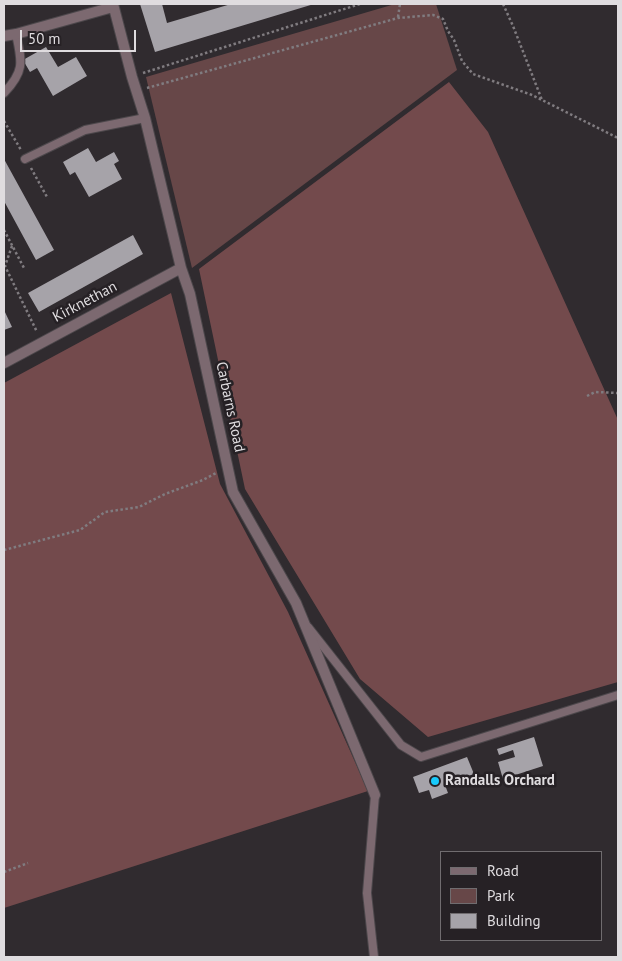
<!DOCTYPE html>
<style>
body{margin:0}
#map{position:relative;width:622px;height:961px;overflow:hidden;background:#302b2f;font-family:"PT Sans",sans-serif}
canvas{display:block}
.frame{position:absolute;inset:0;border:5px solid #dfdcdf;pointer-events:none}
.legend{position:absolute;left:440px;top:851px;width:162px;height:90px;box-sizing:border-box;background:#262125;border:1px solid #706c6f;margin:0;padding:6px 9px;list-style:none;font-size:15px;color:#dfdcdf}
.legend li{display:flex;align-items:center;gap:10px;height:25px}
.legend b{width:25px;border:1px solid #706c6f}
.scale{position:absolute;left:20px;top:30px;width:116px;height:22px;box-sizing:border-box;border:2px solid #dfdcdf;border-top:0;padding-left:6px;font-size:15px;line-height:18px;white-space:nowrap;color:#dfdcdf;-webkit-text-stroke:4px #262125;paint-order:stroke}
</style>
<div id="map">
<canvas width="622" height="961"></canvas>
<div class="frame"></div>
<ul class="legend">
<li><b style="height:6px;background:#7c6970"></b>Road</li>
<li><b style="height:14px;background:#674748"></b>Park</li>
<li><b style="height:14px;background:#a6a3a9"></b>Building</li>
</ul>
<div class="scale">50 m</div>
</div>
<script>
const ctx = document.querySelector('canvas').getContext('2d');
ctx.lineJoin = 'round';
function paint(path, color) {
  ctx.fillStyle = color;
  ctx.fill(path, 'evenodd');
}
function strokePath(path, color, width, dash) {
  ctx.strokeStyle = color;
  ctx.lineWidth = width;
  ctx.lineCap = dash ? 'butt' : 'round';
  ctx.setLineDash(dash || []);
  ctx.stroke(path);
}
function write(font, color, halo, rows, align = 'center') {
  ctx.font = font + ' "PT Sans",sans-serif';
  ctx.lineWidth = 5;
  ctx.setLineDash([]);
  ctx.textBaseline = 'middle';
  ctx.strokeStyle = halo;
  ctx.fillStyle = color;
  for (const [text, x, y, turn = 0] of rows) {
    ctx.save();
    ctx.translate(x, y);
    ctx.rotate((+turn || 0) * Math.PI / 180);
    ctx.textAlign = isNaN(turn) ? turn : align;
    if (halo) ctx.strokeText(text, 0, 0);
    ctx.fillText(text, 0, 0);
    ctx.restore();
  }
}
paint(new Path2D(`
 M395,4h41l21,66 -265,198 -46,-191z`), '#674748');
paint(new Path2D(`
 M449,82l39,50 130,288v262l-190,55 -68,-58 -115,-190 -46,-220z
 M171,293l49,191 68,128 80,179 -364,117v-525z`), '#734a4c');
paint(new Path2D(`
 M140,4h22l5,19 64,-19h83l-159,48z
 M46,47l12,20 18,-10 11,19 -34,20 -16,-28 -7,4 -7,-12z
 M88,148l8,14 18,-10 5,9 -5,3 8,15 -33,18 -14,-25 -5,3 -7,-13z
 M4,159l50,91 -18,10 -32,-59z
 M133,235l10,19 -104,58 -11,-19z
 M4,310l8,17 -8,3z
 M534,737l9,29 -40,13 -5,-17 17,-5 -2,-7 -14,5 -2,-6z
 M467,757l7,17 -29,11 3,8 -16,6 -3,-9 -10,3 -6,-16z`), '#a6a3a9');
const lane = new Path2D(`
 M4,93c21,-22 18,-31 12,-59
 M25,159l60,-29 60,-12
 M308,627l93,118 20,12 197,-62
 M374,957l-7,-64 8,-98`);
const street = new Path2D(`
 M113,4l19,73 13,41 36,150 9,26 43,198 63,111 79,192
 M4,36l12,-2 97,-27
 M4,363l177,-95`);
strokePath(lane, '#4c474b', 10);
strokePath(street, '#4c474b', 12);
strokePath(new Path2D(`
 M503,4l10,22 29,74
 M398,17l2,-13
 M143,73l217,-69
 M147,88l251,-70 35,-3 10,4 5,12 6,9 8,21 11,13 59,21 86,43
 M4,121l17,29
 M31,168l16,29
 M4,230l20,38
 M12,246l-7,20 32,66
 M587,396l8,-4 23,1
 M4,550l76,-20 25,-18 34,-5 26,-13 38,-14 13,-7
 M4,872l24,-9`), '#807c80', 2.5, [2.5, 2.5]);
strokePath(lane, '#7c6970', 8);
strokePath(street, '#7c6970', 10);
for (const [x, y, r, color] of [
 [435,781,5,"#18cafc"]
]) {
  const dot = new Path2D();
  dot.arc(x, y, r, 0, 2 * Math.PI);
  ctx.fillStyle = color;
  ctx.fill(dot);
  strokePath(dot, '#262125', 2);
}
write('15px', '#dfdcdf', '#262125', [
 ["Kirknethan",85,302,-28],
 ["Carbarns Road",230,407,78]
]);
write('bold 15px', '#dfdcdf', '#262125', [
 ["Randalls Orchard",445,781]
], 'left');
</script>
